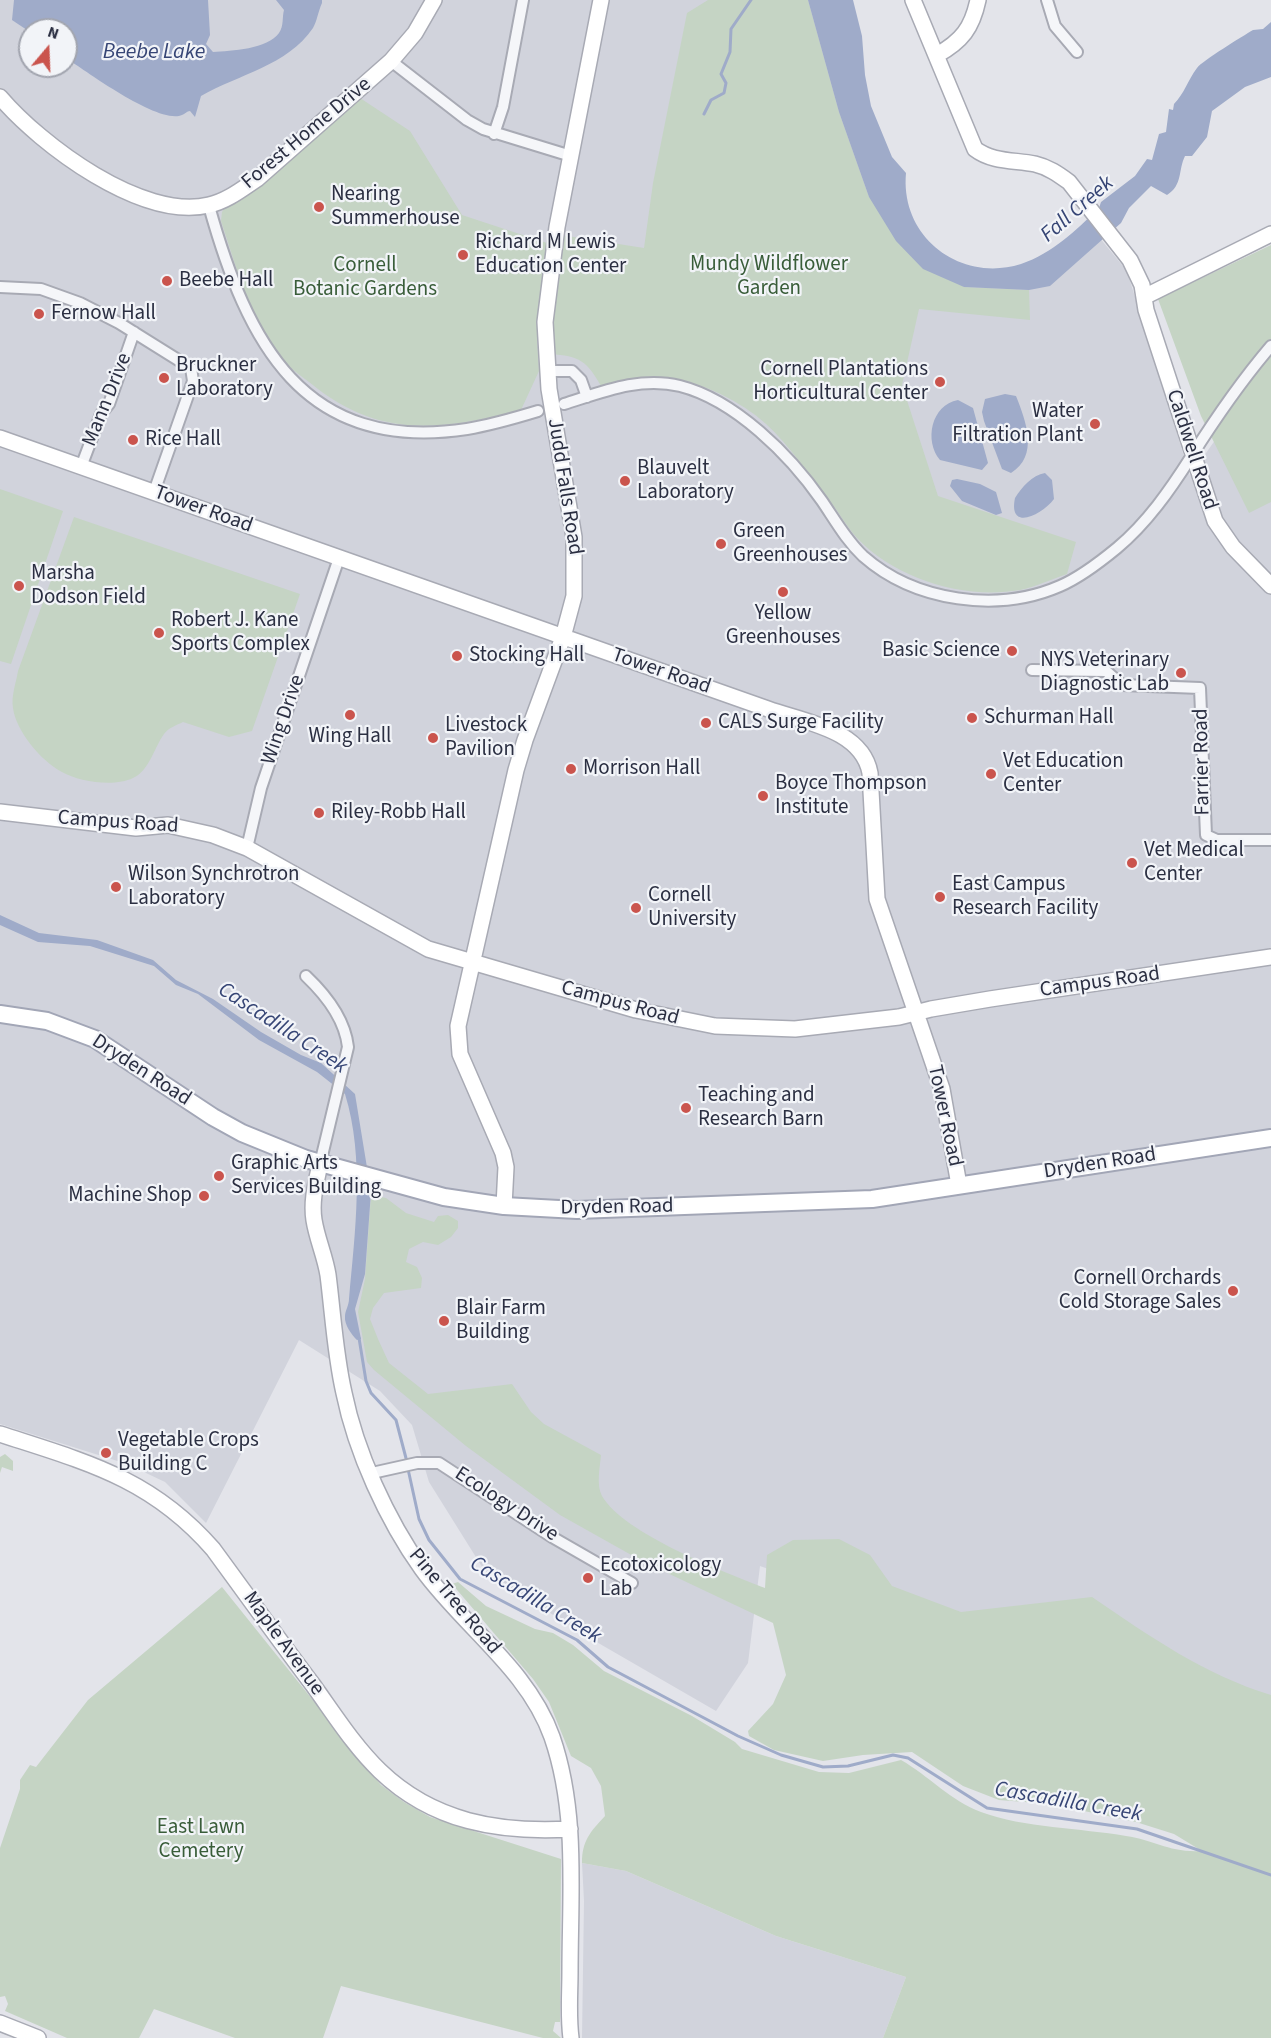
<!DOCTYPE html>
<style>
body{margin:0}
#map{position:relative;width:1271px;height:2038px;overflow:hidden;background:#e3e4ea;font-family:"Source Sans 3",sans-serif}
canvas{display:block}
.north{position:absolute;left:18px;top:18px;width:60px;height:60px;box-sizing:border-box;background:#f2f4f8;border:2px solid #a2a5af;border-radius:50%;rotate:19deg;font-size:16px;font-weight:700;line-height:24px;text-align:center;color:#2b2f42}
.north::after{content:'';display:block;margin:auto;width:21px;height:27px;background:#ca544d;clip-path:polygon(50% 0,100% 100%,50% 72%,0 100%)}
</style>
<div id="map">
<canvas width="1271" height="2038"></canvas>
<div class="north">N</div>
</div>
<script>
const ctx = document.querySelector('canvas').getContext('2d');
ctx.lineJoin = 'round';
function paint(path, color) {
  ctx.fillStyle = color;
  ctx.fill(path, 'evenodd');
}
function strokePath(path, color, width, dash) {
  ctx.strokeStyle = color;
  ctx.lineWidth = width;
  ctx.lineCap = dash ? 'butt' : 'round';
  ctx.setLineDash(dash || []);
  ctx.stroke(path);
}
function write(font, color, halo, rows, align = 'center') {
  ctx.font = font + ' "Source Sans 3",sans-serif';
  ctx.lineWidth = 4.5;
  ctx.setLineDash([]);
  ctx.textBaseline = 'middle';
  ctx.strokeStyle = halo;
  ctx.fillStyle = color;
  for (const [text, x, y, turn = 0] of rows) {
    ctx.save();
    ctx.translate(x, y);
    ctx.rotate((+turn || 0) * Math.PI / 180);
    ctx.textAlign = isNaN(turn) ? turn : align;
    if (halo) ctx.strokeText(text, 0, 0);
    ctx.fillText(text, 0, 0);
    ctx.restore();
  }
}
paint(new Path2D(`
 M0,0h834l79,243 61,34 53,-4 67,-42 33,40 63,205 81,-116v1387l-511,-181 -12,97 -32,48 -135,-78 -97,-63 -55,-88 -17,-57 -32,-34 -81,-51 -93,183 -41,-41 -38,-18 -127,-40zM30,30h36v36h-36z
 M582,1863l44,8 150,65 130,41 -23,61h-301l2,-137z`), '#d1d3dc');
paint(new Path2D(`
 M708,0h100l31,112 30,85 95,90 65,3 1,30 -111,-11 -17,76 36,111 138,46 -9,32c-15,5 -32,13 -47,16 -56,10 -124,-11 -163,-52 -10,-11 -18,-25 -27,-37 -20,-25 -40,-55 -64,-77 -24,-22 -64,-42 -97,-46 -23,-3 -46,3 -68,8 -14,-25 -21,-30 -51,-32l2,-51 9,-68 83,13 9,-65 34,-170z
 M360,98l50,33 52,84 85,28 -10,97 2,31 -18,39c-82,21 -143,29 -212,-28 -14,-10 -30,-23 -39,-38 -24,-38 -35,-81 -49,-123l1,-9 6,-9z
 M1271,245v257l-22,11 -48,-97 -43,-117z
 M0,489l63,22 -52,153 -11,-3z
 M74,517l226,77 -48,137 -23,6 -46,-15c-6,3 -15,6 -19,12 -10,14 -15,37 -31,44 -18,9 -54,4 -71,-6 -21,-11 -46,-41 -49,-64 -2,-12 3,-25 5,-37z
 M371,1195l15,3 20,15 28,9 4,-6 10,-1 10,6v7l-7,9 -13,8 -15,-3 -14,7 -3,13 11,5 5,11 -1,10 -37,5 -11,15 -3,11 8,20 11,24 39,31 84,-10 19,28 13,12 57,31c-1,12 -5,30 1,41 22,38 122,76 163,92l2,-33 26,-15 46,-1 31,16 22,31 69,26 131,-15c57,39 113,78 179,98v343h-388l23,-61 -130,-41 -150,-65 -44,-8c0,-22 8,-31 23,-47l-4,-30 -10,-18 -20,-12 -22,-54 -16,-23 -81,-95 6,-2 28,24 49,23 18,4 20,12 31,26 88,45 43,26 7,7 77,23 30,1 52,-13c28,16 50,41 80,52 43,16 100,16 145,24 29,4 43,17 76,15l-28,-17 -38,-12 -85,-18 -52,-4 -36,-14 -51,-34 -49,3 -40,6 -49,-11 -25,-14 -1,-5 25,-27 13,-29 -13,-52 -131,-62 -82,-46 -94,-69 -92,-76 -7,-8 -9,-50 7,-33z
 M5,1454l8,7v10l-11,-4 -2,6v-16z
 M222,1587l159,198 23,17 26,15 131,42 -1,163h-5l-2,9 8,7h-18l-202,-52 -18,52h-88l-81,-29 -15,29h-72l-62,-27 3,-7 -3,-8 -5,1v-149l20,-59v-9l10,-15 6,2 52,-67z`), '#c5d4c4');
paint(new Path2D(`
 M14,0h194l2,35 -4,9 7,8c18,-1 55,-3 66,-19 5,-7 3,-16 5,-23l-8,-10h46v3c-4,9 -5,18 -9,25 -26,38 -74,46 -112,68l-6,21 -5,-6c-3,0 -5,3 -8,4 -23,10 -96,-44 -116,-57v-28h-36v2l-18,-12z
 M808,0h45l9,36 3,39 6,31 21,51 14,16c-6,65 55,110 115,91 32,-11 54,-33 78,-56l2,-6 34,-26 12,-17 5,1 7,-26 7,-2 3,-23 4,1 1,-6c10,-10 14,-24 23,-36 5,-7 46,-32 56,-38l10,-1 8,-7v55l-26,10 -33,24 -5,26 -15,19h-7c-7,14 -2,29 -18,39l-16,-9 -22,22 -8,15 -71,63 -21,4 -65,-3 -41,-18 -27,-28 -27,-44 -30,-85z
 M1005,394l11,2c10,25 23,60 -5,77l-9,-4 -18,-48 -2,-9 3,-13z
 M958,400l15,8 15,55 -6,7 -42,-10c-16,-19 -9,-55 18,-60z
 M1045,473l7,7 2,19c-12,16 -46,33 -39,-1 7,-11 17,-23 30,-25z
 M957,479l23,5 16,8 6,21 -6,2 -34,-14 -12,-15 2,-6z
 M0,915l39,18 58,7 56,20 23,20 37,19 48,33 40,23 20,8 34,31 16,98 -6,82 -10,35 6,30 -4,1c-5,-5 -13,-15 -12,-24 0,-5 4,-11 4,-17 6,-67 16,-140 -4,-205l-28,-22 -58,-32 -61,-46 -22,-9 -22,-19 -64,-20 -52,-4 -38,-17z`), '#9fabc9');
strokePath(new Path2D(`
 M704,114l7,-14 13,-7 2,-10 -5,-9 9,-22 1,-23 20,-29
 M359,1338l7,43 5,12 25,27 11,42
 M408,1469l11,50 10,21 31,39 117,61 31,27 130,69 43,19 42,12 25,-1 45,-11 15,3 79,50 150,21 134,46`), '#9fabc9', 3);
const street = new Path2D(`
 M1047,0l8,26 22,26
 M391,61l76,59 16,9 88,27
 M494,134l9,-27 20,-107
 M209,206c38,136 94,248 258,223 24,-4 48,-11 71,-18
 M0,287l41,2 39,14 39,20 72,45 2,13 -39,111
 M547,371h25l9,9 6,17
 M564,404c38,-12 76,-28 116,-18 55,14 110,69 142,115 13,19 24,39 41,55 52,46 135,57 197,30 21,-9 40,-24 57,-38 30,-25 53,-58 74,-91 24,-38 51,-77 80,-111
 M81,467l20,-53 8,-10 25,-72
 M1032,670l74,1 16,14 78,3 6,147 11,5h54
 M247,848l14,-60 78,-230
 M306,976c20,19 39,43 42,71l-28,117
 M372,1473l45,-10h22l113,74 80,46`);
const secondary = new Path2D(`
 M913,0l62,149c17,13 39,11 60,15 13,3 23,10 34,18l61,78 12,25 4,25 69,211 18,26 38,39
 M937,55c25,-14 35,-27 41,-55
 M0,97c41,48 142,124 209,108 18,-4 33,-16 48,-26l134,-118 24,-28 19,-33
 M1146,296l125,-62
 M0,438l768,271c35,13 94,20 102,64l7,126 65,190 17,96
 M0,812l136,16 32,-3 45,10 34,13 181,101 208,61 79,16 80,3 104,-12 32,-8 59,-10 281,-42
 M320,1164c-4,19 -9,37 -6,56 3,19 11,36 14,55 5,39 7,79 16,118 12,59 43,127 78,176 41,57 106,100 130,168 26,75 18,156 18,235 0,21 -2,44 1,66
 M504,1206l2,-39 -3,-14 -43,-99 -2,-28 58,-256 9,-30 38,-103 11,-41v-59l-25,-148 -4,-67 12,-95 44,-227
 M0,1434c86,28 151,44 213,115 33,45 66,91 100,136 21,29 41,61 67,86 53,51 119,62 190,58
 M0,2023l38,15`);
const primary = new Path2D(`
 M0,1014l47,7 48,18 118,78 29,16 64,26 138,38 60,9 73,4 295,-11 399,-61`);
strokePath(street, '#a8aab4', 14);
strokePath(secondary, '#a8aab4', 18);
strokePath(primary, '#a2a6b6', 20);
strokePath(street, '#f5f6f9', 10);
strokePath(secondary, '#fff', 15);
strokePath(primary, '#fff', 16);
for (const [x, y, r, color] of [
 [319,207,6,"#ca544d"],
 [463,255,6,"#ca544d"],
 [167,281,6,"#ca544d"],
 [39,314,6,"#ca544d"],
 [164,378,6,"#ca544d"],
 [940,382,6,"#ca544d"],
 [1095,424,6,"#ca544d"],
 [133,440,6,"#ca544d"],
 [625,481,6,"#ca544d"],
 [721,544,6,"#ca544d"],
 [19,586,6,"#ca544d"],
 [783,592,6,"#ca544d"],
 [159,633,6,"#ca544d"],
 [1012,651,6,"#ca544d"],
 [457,656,6,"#ca544d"],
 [1181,673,6,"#ca544d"],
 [350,715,6,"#ca544d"],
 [972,718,6,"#ca544d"],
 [706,723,6,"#ca544d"],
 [433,738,6,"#ca544d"],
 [571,769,6,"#ca544d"],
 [991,774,6,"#ca544d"],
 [763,796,6,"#ca544d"],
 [319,813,6,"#ca544d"],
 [1132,863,6,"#ca544d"],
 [116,887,6,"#ca544d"],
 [940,897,6,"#ca544d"],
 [636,908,6,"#ca544d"],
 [686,1108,6,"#ca544d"],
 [219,1176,6,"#ca544d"],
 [204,1196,6,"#ca544d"],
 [1233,1291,6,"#ca544d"],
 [444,1321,6,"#ca544d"],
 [106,1453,6,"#ca544d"],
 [588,1578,6,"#ca544d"]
]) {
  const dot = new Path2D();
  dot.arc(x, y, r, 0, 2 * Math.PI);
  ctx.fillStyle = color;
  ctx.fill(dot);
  strokePath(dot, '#f2f4f8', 2);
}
write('21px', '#2b2f42', '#f2f4f8', [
 ["Forest Home Drive",307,134,-40],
 ["Mann Drive",108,400,-68],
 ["Caldwell Road",1191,450,72],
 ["Judd Falls Road",564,487,81],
 ["Tower Road",203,510,20],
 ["Tower Road",661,672,19],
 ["Wing Drive",284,720,-71],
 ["Farrier Road",1203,762,-91],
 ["Campus Road",118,823,4],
 ["Campus Road",1100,983,-8],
 ["Campus Road",620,1004,15],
 ["Dryden Road",141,1071,33],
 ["Tower Road",944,1116,78],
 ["Dryden Road",1100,1164,-9],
 ["Dryden Road",617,1208,-1],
 ["Ecology Drive",506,1505,33],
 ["Pine Tree Road",454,1602,50],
 ["Maple Avenue",283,1644,54]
]);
write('21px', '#2b2f42', '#f2f4f8', [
 ["Nearing",331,195],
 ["Summerhouse",331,219],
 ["Richard M Lewis",475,243],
 ["Education Center",475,267],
 ["Beebe Hall",179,281],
 ["Fernow Hall",51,314],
 ["Bruckner",176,366],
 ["Laboratory",176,390],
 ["Cornell Plantations",928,370,"right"],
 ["Horticultural Center",928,394,"right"],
 ["Water",1083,412,"right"],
 ["Filtration Plant",1083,436,"right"],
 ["Rice Hall",145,440],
 ["Blauvelt",637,469],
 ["Laboratory",637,493],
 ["Green",733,532],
 ["Greenhouses",733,556],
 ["Marsha",31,574],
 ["Dodson Field",31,598],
 ["Yellow",783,614,"center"],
 ["Greenhouses",783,638,"center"],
 ["Robert J. Kane",171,621],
 ["Sports Complex",171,645],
 ["Basic Science",1000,651,"right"],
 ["Stocking Hall",469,656],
 ["NYS Veterinary",1169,661,"right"],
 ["Diagnostic Lab",1169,685,"right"],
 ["Schurman Hall",984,718],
 ["CALS Surge Facility",718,723],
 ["Livestock",445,726],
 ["Pavilion",445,750],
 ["Wing Hall",350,737,"center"],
 ["Vet Education",1003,762],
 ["Center",1003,786],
 ["Morrison Hall",583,769],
 ["Boyce Thompson",775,784],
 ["Institute",775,808],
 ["Riley-Robb Hall",331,813],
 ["Vet Medical",1144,851],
 ["Center",1144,875],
 ["Wilson Synchrotron",128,875],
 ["Laboratory",128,899],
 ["East Campus",952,885],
 ["Research Facility",952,909],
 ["Cornell",648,896],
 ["University",648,920],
 ["Teaching and",698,1096],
 ["Research Barn",698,1120],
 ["Graphic Arts",231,1164],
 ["Services Building",231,1188],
 ["Machine Shop",192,1196,"right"],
 ["Cornell Orchards",1221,1279,"right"],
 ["Cold Storage Sales",1221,1303,"right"],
 ["Blair Farm",456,1309],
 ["Building",456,1333],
 ["Vegetable Crops",118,1441],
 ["Building C",118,1465],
 ["Ecotoxicology",600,1566],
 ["Lab",600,1590]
], 'left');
write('21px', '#395d39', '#f2f4f8', [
 ["Mundy Wildflower",769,265],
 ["Garden",769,289],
 ["Cornell",365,266],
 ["Botanic Gardens",365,290],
 ["East Lawn",201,1828],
 ["Cemetery",201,1852]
]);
write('italic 22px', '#364575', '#f2f4f8', [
 ["Beebe Lake",154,53],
 ["Fall Creek",1078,210,-41],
 ["Cascadilla Creek",282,1029,33],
 ["Cascadilla Creek",535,1601,31],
 ["Cascadilla Creek",1068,1803,10]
]);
</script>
